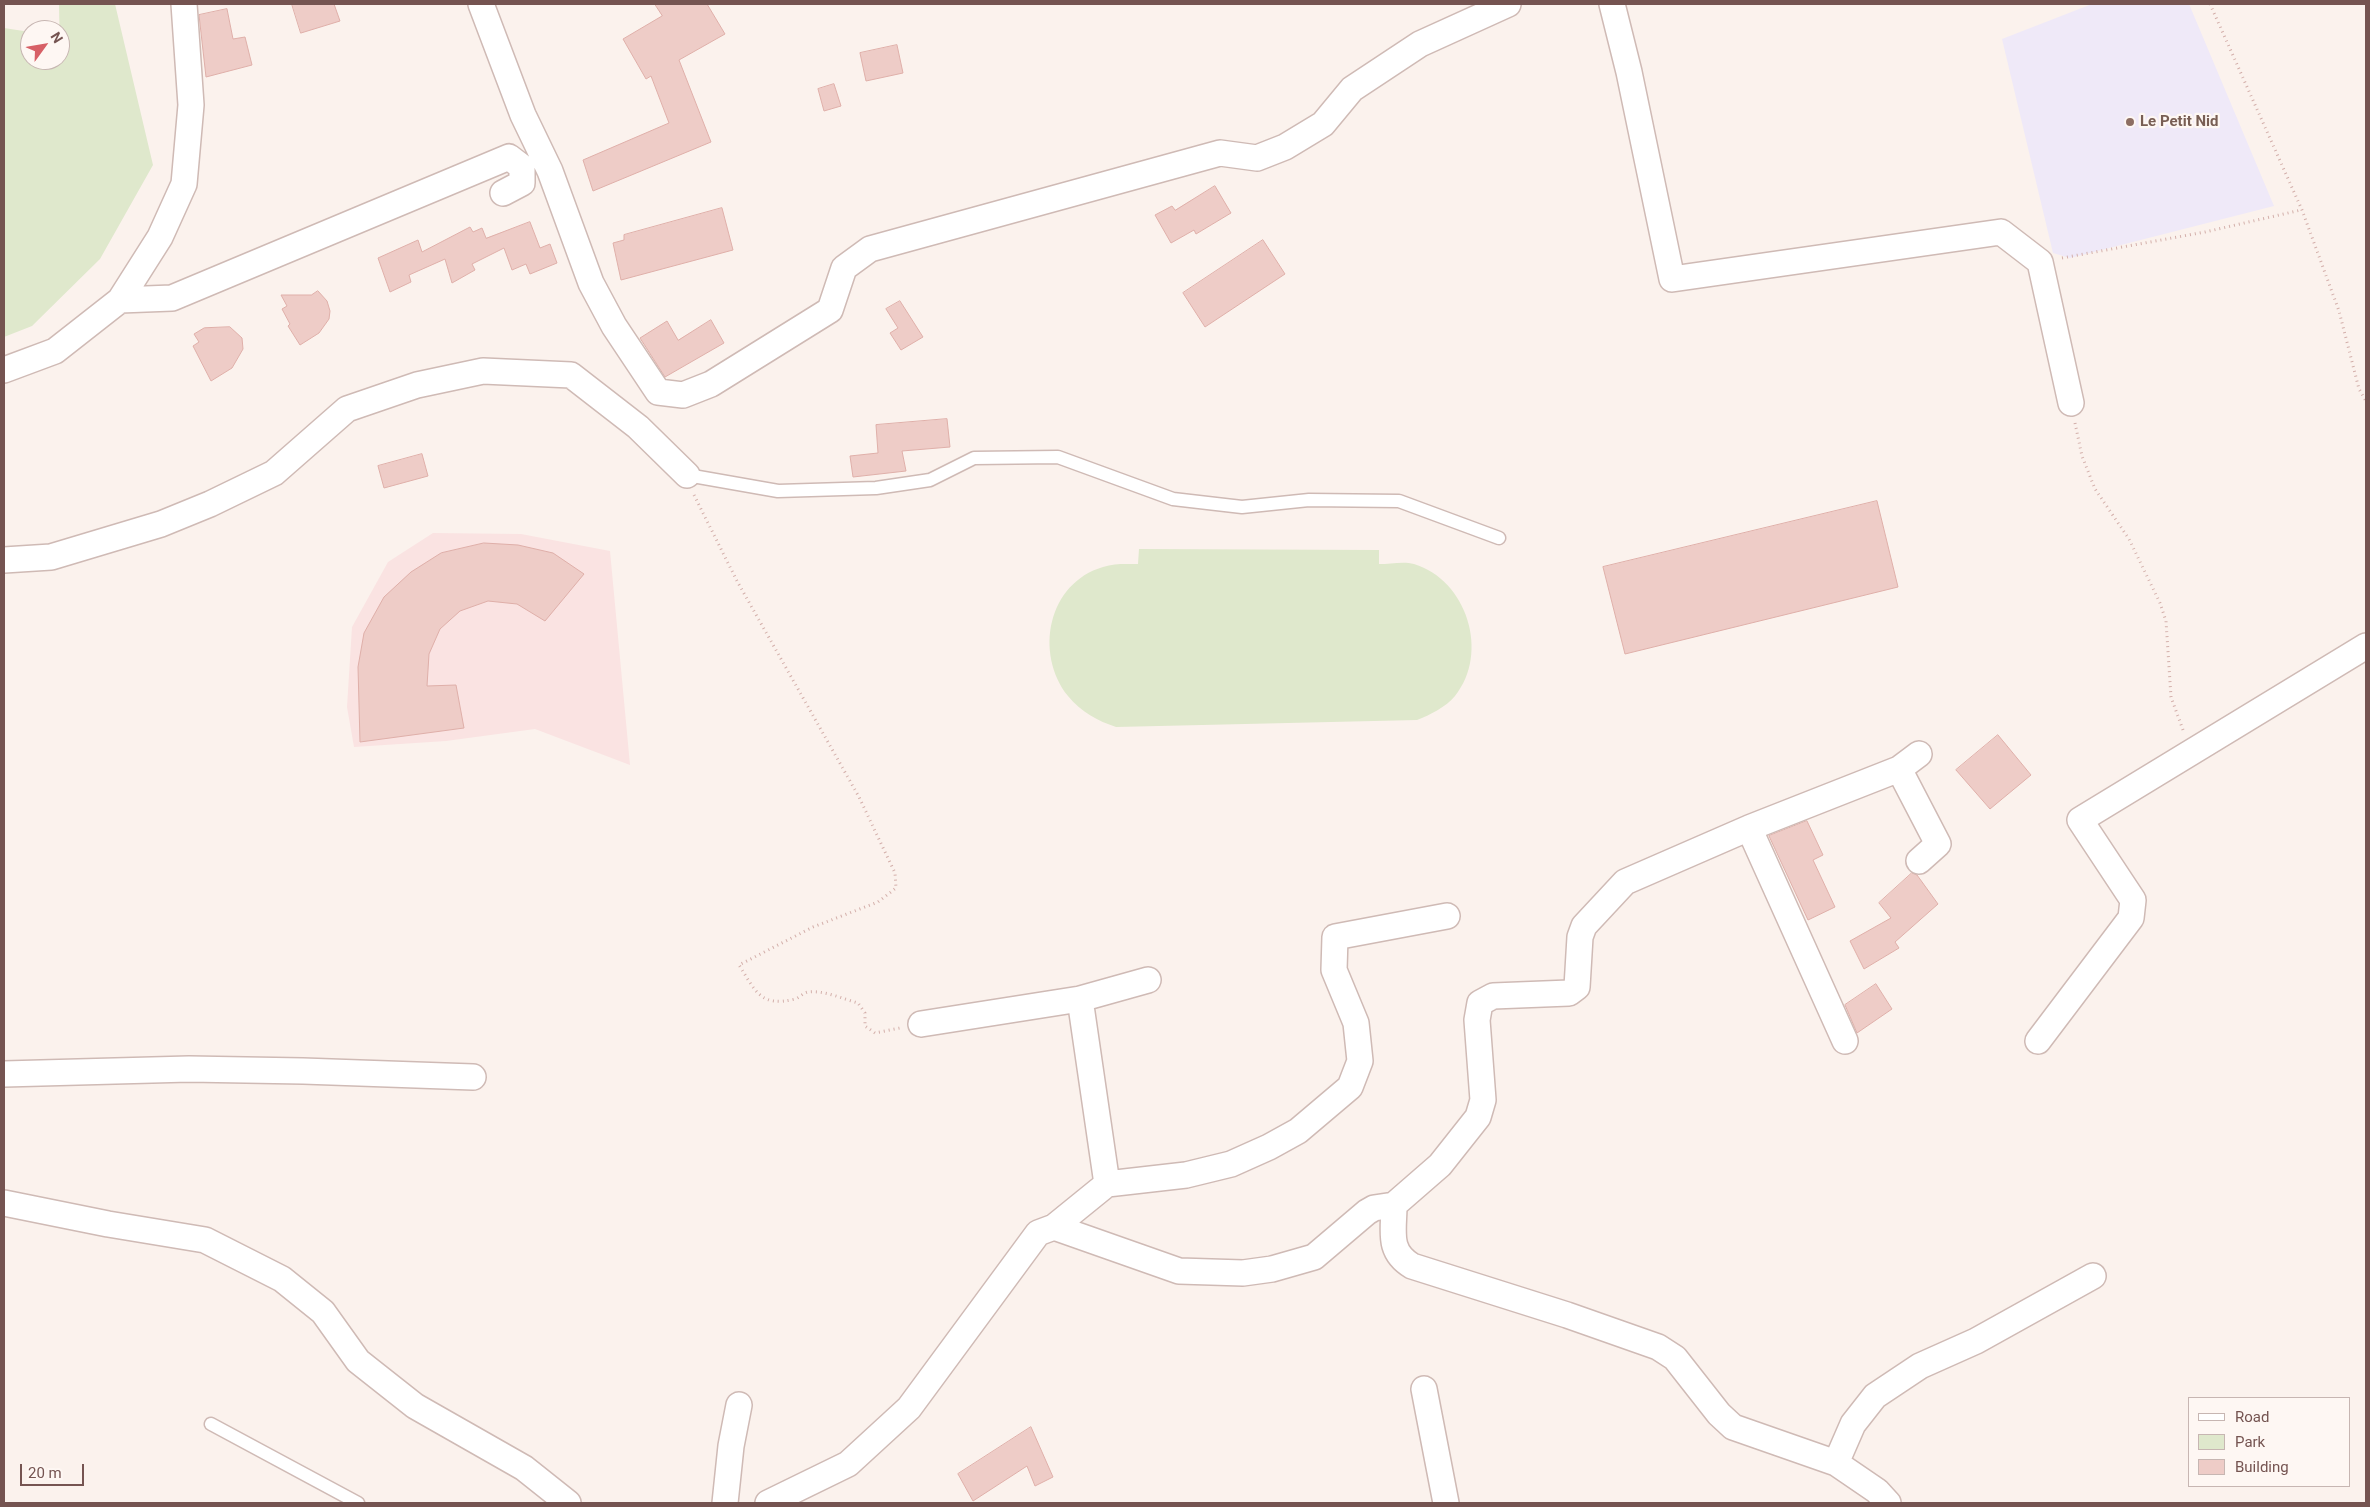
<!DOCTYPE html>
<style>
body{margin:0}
#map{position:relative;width:2370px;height:1507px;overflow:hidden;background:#fbf2ed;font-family:Roboto,sans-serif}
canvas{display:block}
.frame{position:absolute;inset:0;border:5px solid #755451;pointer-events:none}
.legend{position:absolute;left:2188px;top:1397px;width:162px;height:90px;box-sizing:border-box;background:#fef7f3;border:1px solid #c7b6b2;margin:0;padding:6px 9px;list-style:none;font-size:15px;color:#755451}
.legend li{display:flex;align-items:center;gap:10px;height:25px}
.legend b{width:25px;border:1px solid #c7b6b2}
.north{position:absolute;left:20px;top:20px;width:50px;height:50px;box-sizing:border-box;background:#fef7f3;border:1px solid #c7b6b2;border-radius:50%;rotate:58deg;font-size:14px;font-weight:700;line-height:20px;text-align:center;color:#755451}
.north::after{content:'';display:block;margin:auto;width:18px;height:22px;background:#d76066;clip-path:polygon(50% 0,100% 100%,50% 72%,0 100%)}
.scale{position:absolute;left:20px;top:1464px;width:64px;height:22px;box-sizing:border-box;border:2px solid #755451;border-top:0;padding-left:6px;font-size:15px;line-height:18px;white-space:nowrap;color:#755451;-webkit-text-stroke:4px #fef7f3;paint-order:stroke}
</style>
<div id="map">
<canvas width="2370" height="1507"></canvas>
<div class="frame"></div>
<ul class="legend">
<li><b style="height:6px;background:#fff"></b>Road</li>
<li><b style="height:14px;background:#dfe8cc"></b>Park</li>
<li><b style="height:14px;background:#eeccc7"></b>Building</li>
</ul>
<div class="north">N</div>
<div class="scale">20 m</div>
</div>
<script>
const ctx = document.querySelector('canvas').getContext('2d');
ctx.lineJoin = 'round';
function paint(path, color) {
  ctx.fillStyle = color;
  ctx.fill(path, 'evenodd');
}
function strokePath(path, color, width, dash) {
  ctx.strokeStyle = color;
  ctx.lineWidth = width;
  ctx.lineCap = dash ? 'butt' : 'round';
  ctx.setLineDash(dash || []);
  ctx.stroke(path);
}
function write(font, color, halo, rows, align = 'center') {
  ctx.font = font + ' Roboto,sans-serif';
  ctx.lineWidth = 4.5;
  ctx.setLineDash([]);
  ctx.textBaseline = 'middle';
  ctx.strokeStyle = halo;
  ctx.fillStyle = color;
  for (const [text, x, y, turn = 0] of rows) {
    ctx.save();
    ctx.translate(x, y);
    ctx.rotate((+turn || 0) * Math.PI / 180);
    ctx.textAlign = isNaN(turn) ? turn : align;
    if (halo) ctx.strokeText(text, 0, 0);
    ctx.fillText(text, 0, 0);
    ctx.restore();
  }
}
paint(new Path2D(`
 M433,533l88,1 89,17 20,214 -95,-36 -89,12 -92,6 -7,-40 5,-80 36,-65z`), '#fae3e2');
paint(new Path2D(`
 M2092,4h97l85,202 -204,52 -17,-5 -51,-214z`), '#efe9f8');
paint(new Path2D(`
 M59,4h56l38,161 -53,94 -68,67 -28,11v-309l26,4v28h30z
 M1139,549l240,1v14c11,0 25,-3 35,0 53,16 76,89 41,132 -9,11 -25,19 -38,24l-301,7c-18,-6 -35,-15 -48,-31 -34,-43 -20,-113 35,-129 12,-4 23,-3 35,-3z`), '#dfe8cc');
const building = new Path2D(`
 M292,4h42l6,17 -39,12z
 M655,4h52l18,30 -46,26 32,82 -118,49 -10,-31 86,-37 -18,-47 -5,3 -23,-40 39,-23z
 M227,9l6,30 12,-2 7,28 -46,12 -7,-62z
 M897,45l6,28 -37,8 -6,-28z
 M834,84l7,22 -17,5 -6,-22z
 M1215,186l16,27 -35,21 -2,-4 -23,13 -16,-28 17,-9 3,4z
 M722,208l11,42 -112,30 -8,-37 11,-3v-5z
 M530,222l10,26 10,-4 7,19 -27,11 -4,-10 -14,6 -8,-22 -32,16 3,6 -23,13 -7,-24 -36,16 2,7 -21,10 -12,-34 40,-18 4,12 48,-25 3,5 9,-4 4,10z
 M1263,240l22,34 -80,53 -22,-34z
 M318,291l9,10 3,10 -1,8 -10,14 -19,12 -12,-19 2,-2 -8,-15 5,-3 -6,-11h30z
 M900,301l23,36 -22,13 -11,-17 8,-5 -12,-19z
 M711,320l13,23 -59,34 -25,-39 27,-17 11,19z
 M230,327l12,11 1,11 -11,19 -21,13 -18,-35 6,-4 -5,-8 10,-6z
 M947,419l3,28 -48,4 4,20 -53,6 -3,-21 28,-3 -2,-28z
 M422,454l6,22 -44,12 -6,-22z
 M1877,501l21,86 -273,67 -22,-87z
 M484,543l34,2 35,8 31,21 -39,47 -28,-17 -29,-3 -28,10 -20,18 -11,25 -2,32 29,-1 8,43 -104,14 -2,-75 6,-34 20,-36 27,-25 30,-19z
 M1998,735l33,40 -41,34 -34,-39z
 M1807,821l16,34 -10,5 22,47 -27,13 -39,-84z
 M1912,873l5,2 21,29 -43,38 4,6 -35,21 -14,-28 41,-23 -12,-15z
 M1876,984l16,25 -35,24 -12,-28z
 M1031,1427l22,50 -18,9 -8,-20 -54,35 -15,-27z`);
paint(building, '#eeccc7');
strokePath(building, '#dfafa9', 1);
const lane = new Path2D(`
 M687,475l91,16 98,-3 54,-8 44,-22 84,-1 115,42 69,8 67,-7 90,1 100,37
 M211,1424l147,79`);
const street = new Path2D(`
 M481,4l42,111 27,56 41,112 23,43 44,66 25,3 28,-11 119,-74 14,-42 26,-19 350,-96 37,5 28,-11 38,-23 29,-35 68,-45 88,-40
 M1612,4l17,68 43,207 329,-47 39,30 31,141
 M120,300l40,-63 24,-53 7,-79 -7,-101
 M4,370l51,-19 65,-51 52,-2 337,-141 13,10v16l-19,10
 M4,560l47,-3 110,-33 49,-20 64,-31 73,-64 70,-24 66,-14 88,4 67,52 49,48
 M1899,769l39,75 -19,17
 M1749,828l150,-59 20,-15
 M1080,999l27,185
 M921,1024l159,-25 68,-19
 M2038,1041l93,-123 2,-18 -53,-80 286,-174
 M4,1074l185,-5 114,2 170,6
 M4,1203l104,21 97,16 77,39 41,33 35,49 57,45 109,62 44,35
 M1394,1205c0,26 -7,46 18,61l155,49 91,32 17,11 44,56 14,13 103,36 41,28 11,12
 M1054,1227l125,44 64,2 29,-4 42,-12 53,-45 7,-4 20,-3 46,-40 38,-48 5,-17 -6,-80 3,-17 13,-7 76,-3 8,-6 3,-50 4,-11 41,-44 124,-54 96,213
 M1424,1389l22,114
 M1836,1463l17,-39 22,-28 45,-30 56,-25 117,-65
 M725,1503l6,-57 8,-41
 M768,1503l80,-39 61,-56 129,-175 16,-6 53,-43 79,-9 45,-11 38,-17 29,-16 52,-44 10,-26 -4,-38 -22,-53 1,-33 112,-21`);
strokePath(lane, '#cfbab5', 15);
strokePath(street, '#cfbab5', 28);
strokePath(new Path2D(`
 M2210,4l92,206 37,101 20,78 7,12
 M2062,258l143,-26 96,-22
 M2075,423l7,33 13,33 34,50 31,64 6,18 5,76 12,33
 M694,495l43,86 122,216 36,76 1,15 -18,14 -65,25 -74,38c16,25 21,43 56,34 4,-1 8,-6 13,-7 16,-2 35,7 50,11l7,10v13l10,7 25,-5`), '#d3afaa', 3, [1, 4]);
strokePath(lane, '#fff', 12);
strokePath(street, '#fff', 25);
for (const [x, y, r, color] of [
 [2130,122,5,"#8d6e63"]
]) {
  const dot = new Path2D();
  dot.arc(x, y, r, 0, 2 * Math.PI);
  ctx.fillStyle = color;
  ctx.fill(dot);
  strokePath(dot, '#fef7f3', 2);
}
write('bold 15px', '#785e54', '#fef7f3', [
 ["Le Petit Nid",2140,122]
], 'left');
</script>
